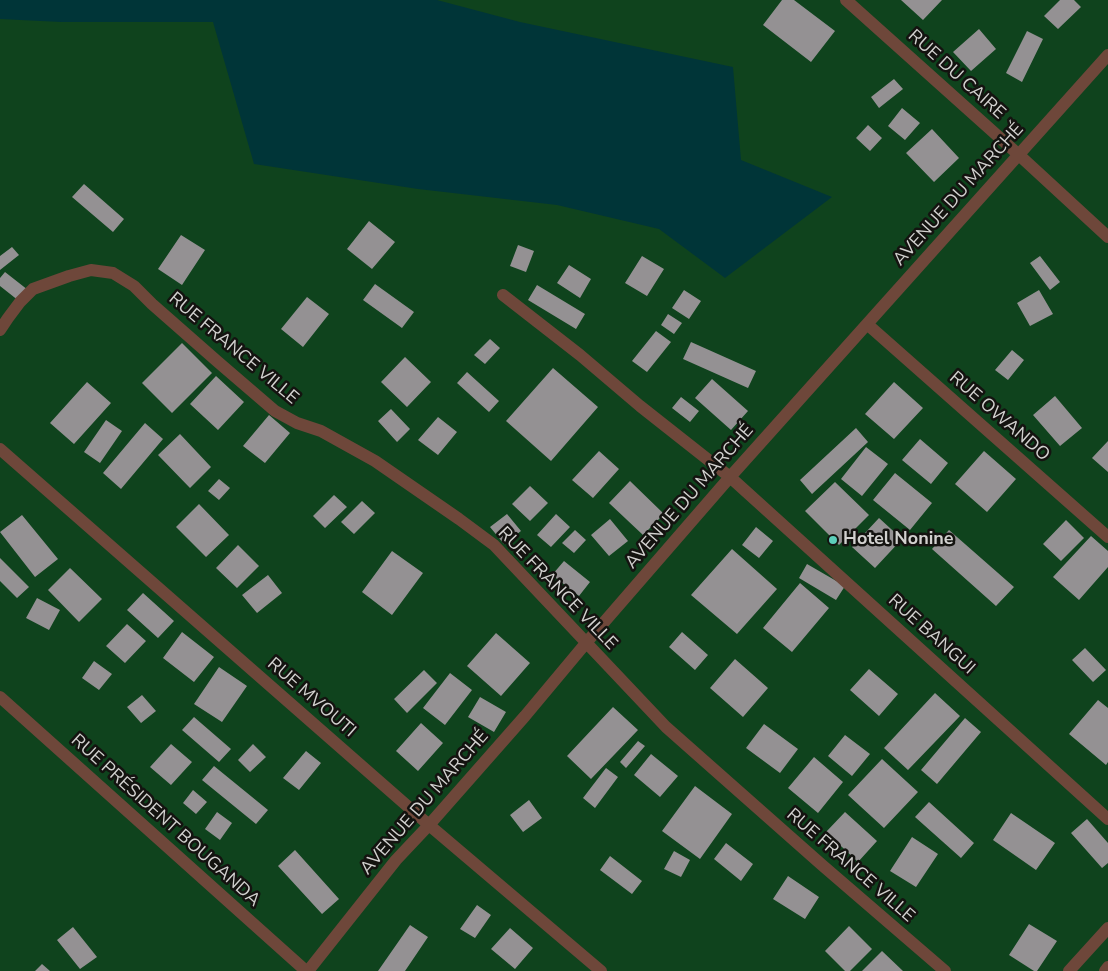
<!DOCTYPE html>
<meta charset="utf-8">
<style>
body{margin:0}
canvas{display:block;background:#1d1c19}
</style>
<canvas width="1108" height="971"></canvas>
<script>
const ctx = document.querySelector('canvas').getContext('2d');
ctx.lineJoin = 'round';
function paint(path, color) {
  ctx.fillStyle = color;
  ctx.fill(path, 'evenodd');
}
function strokePath(path, color, width, dash) {
  ctx.strokeStyle = color;
  ctx.lineWidth = width;
  ctx.lineCap = dash ? 'butt' : 'round';
  ctx.setLineDash(dash || []);
  ctx.stroke(path);
}
function write(font, color, halo, rows, align = 'center') {
  ctx.font = font + ' "Nunito Sans",sans-serif';
  ctx.lineWidth = 5;
  ctx.setLineDash([]);
  ctx.textBaseline = 'middle';
  ctx.strokeStyle = halo;
  ctx.fillStyle = color;
  for (const [text, x, y, turn = 0] of rows) {
    ctx.save();
    ctx.translate(x, y);
    ctx.rotate((+turn || 0) * Math.PI / 180);
    ctx.textAlign = isNaN(turn) ? turn : align;
    if (halo) ctx.strokeText(text, 0, 0);
    ctx.fillText(text, 0, 0);
    ctx.restore();
  }
}
paint(new Path2D(`
 M0,0h1108v971h-1108z`), '#0f431d');
paint(new Path2D(`
 M0,0h437l83,22 213,45 8,93 91,37 -107,81 -66,-49 -102,-24 -139,-16 -164,-25 -41,-142h-152l-61,-3z`), '#003538');
paint(new Path2D(`
 M782,0h12l41,31 -24,31 -48,-37z
 M901,0h41l-19,20z
 M1060,0h14l7,7 -23,22 -14,-13z
 M979,29l17,20 -25,22 -18,-19z
 M1027,31l16,8 -21,43 -16,-9z
 M894,79l9,10 -24,19 -8,-11z
 M902,108l18,15 -15,17 -17,-14z
 M868,125l14,13 -12,13 -14,-13z
 M932,129l27,29 -25,24 -28,-29z
 M84,184l40,35 -11,13 -41,-35z
 M369,221l26,21 -23,27 -25,-20z
 M181,235l24,15 -23,35 -24,-16z
 M518,245l16,6 -8,21 -16,-6z
 M12,247l7,8 -19,15v-14z
 M642,256l22,13 -17,27 -22,-13z
 M1040,256l20,26 -10,8 -20,-27z
 M569,265l22,14 -11,19 -23,-15z
 M5,272l23,18 -9,11 -19,-15v-8z
 M375,284l39,28 -12,16 -39,-28z
 M537,285l48,29 -9,15 -48,-29z
 M684,290l17,11 -12,18 -17,-11z
 M1039,290l14,24 -23,12 -13,-23z
 M307,297l22,17 -26,33 -22,-18z
 M668,314l14,9 -8,11 -13,-9z
 M656,331l15,11 -24,30 -15,-11z
 M490,339l10,9 -15,16 -11,-9z
 M691,342l65,29 -8,17 -65,-29z
 M182,343l30,30 -40,40 -30,-30z
 M1012,350l12,10 -16,20 -13,-10z
 M405,357l26,25 -24,25 -26,-25z
 M553,368l45,39 -47,54 -45,-40z
 M467,372l32,29 -10,11 -32,-29z
 M216,376l28,26 -26,28 -28,-26z
 M712,379l36,32 -17,19 -36,-32z
 M87,382l24,21 -37,41 -24,-21z
 M894,382l29,26 -29,31 -29,-25z
 M1055,396l27,32 -22,18 -27,-31z
 M681,397l18,14 -9,11 -18,-14z
 M391,409l19,20 -13,13 -19,-21z
 M269,415l21,18 -25,30 -22,-17z
 M438,417l19,15 -19,23 -20,-15z
 M106,420l16,11 -22,32 -16,-11z
 M145,423l18,16 -42,50 -18,-16z
 M856,428l12,14 -56,52 -12,-14z
 M180,434l31,33 -21,21 -32,-33z
 M920,439l28,24 -17,21 -29,-24z
 M1108,441v31l-16,-14z
 M866,447l22,17 -26,32 -21,-17z
 M599,451l20,18 -26,29 -21,-18z
 M984,451l32,28 -29,33 -32,-28z
 M895,473l37,30 -22,27 -37,-30z
 M219,479l11,9 -11,12 -11,-9z
 M630,481l34,33 -21,21 -34,-32z
 M835,482l34,33 -30,30 -34,-34z
 M530,486l18,17 -18,18 -18,-17z
 M334,495l13,12 -22,21 -12,-12z
 M362,501l13,12 -21,21 -13,-12z
 M199,504l30,31 -23,22 -30,-30z
 M507,514l14,17 -17,13 -14,-17z
 M556,514l14,13 -19,20 -14,-12z
 M22,515l36,44 -23,18 -35,-45z
 M879,518l23,21 -27,29 -23,-21z
 M610,519l18,22 -19,15 -18,-21z
 M1066,520l18,18 -23,23 -18,-17z
 M756,527l17,14 -14,17 -17,-13z
 M575,530l11,10 -12,13 -12,-10z
 M949,530l65,57 -18,19 -64,-57z
 M1091,536l17,15v16l-29,33 -26,-23z
 M238,545l21,21 -22,22 -21,-20z
 M732,549l45,40 -40,45 -46,-39z
 M392,551l31,22 -31,42 -30,-23z
 M0,558l29,29 -12,11 -17,-17z
 M564,561l26,21 -11,14 -27,-21z
 M807,564l38,22 -9,14 -37,-22z
 M70,568l32,31 -23,23 -31,-32z
 M268,575l14,18 -25,20 -15,-18z
 M800,583l29,25 -37,44 -29,-24z
 M143,593l31,28 -16,17 -31,-28z
 M37,598l23,12 -11,20 -23,-12z
 M127,624l19,17 -21,22 -19,-17z
 M182,632l32,25 -20,25 -31,-24z
 M682,632l26,23 -13,15 -26,-23z
 M496,633l34,30 -29,33 -34,-30z
 M1085,648l21,22 -13,12 -21,-22z
 M735,659l33,29 -25,29 -33,-29z
 M94,661l18,13 -13,16 -17,-12z
 M219,667l28,19 -25,36 -28,-18z
 M869,669l29,25 -19,22 -29,-26z
 M424,670l13,13 -30,30 -13,-14z
 M450,673l22,17 -27,35 -22,-17z
 M935,693l25,23 -52,54 -24,-22z
 M142,695l14,16 -15,12 -14,-16z
 M480,697l26,15 -12,20 -26,-15z
 M1098,700l10,8v54l-2,3 -37,-31z
 M613,707l25,23 -47,49 -24,-23z
 M194,717l37,32 -12,13 -37,-32z
 M965,718l16,14 -44,52 -16,-14z
 M421,723l22,20 -25,28 -22,-20z
 M764,724l34,25 -18,24 -34,-25z
 M845,735l25,19 -18,22 -24,-20z
 M638,741l7,5 -19,22 -6,-6z
 M171,744l21,18 -21,23 -21,-18z
 M253,744l13,13 -16,15 -12,-12z
 M306,751l15,12 -22,27 -16,-12z
 M651,754l27,22 -18,21 -26,-22z
 M814,757l29,25 -25,31 -30,-25z
 M882,759l36,33 -34,36 -36,-33z
 M214,766l54,44 -12,14 -54,-44z
 M606,768l12,9 -23,31 -12,-10z
 M695,786l37,28 -32,45 -38,-28z
 M193,790l14,12 -11,12 -13,-11z
 M529,800l13,18 -19,14 -13,-17z
 M929,802l45,41 -13,15 -46,-41z
 M217,812l15,11 -12,17 -15,-11z
 M845,812l32,29 -19,21 -32,-30z
 M1011,813l44,30 -19,27 -43,-30z
 M1087,819l21,24v20l-6,5 -31,-35z
 M912,837l26,17 -22,33 -26,-16z
 M726,843l27,21 -12,17 -27,-22z
 M295,850l44,49 -17,15 -44,-48z
 M674,851l16,9 -9,17 -17,-8z
 M610,856l32,25 -10,13 -32,-24z
 M788,876l31,21 -14,22 -32,-20z
 M477,905l14,10 -16,23 -15,-9z
 M1029,924l28,17 -20,30h-3l-25,-16z
 M410,925l18,12 -23,34h-27z
 M849,926l23,23 -22,22h-5l-20,-20z
 M73,927l24,30 -17,12 -23,-29z
 M510,928l23,20 -18,21 -24,-20z
 M882,951l21,20h-41z
 M42,964l8,7h-15z`), '#949193');
strokePath(new Path2D(`
 M846,0l173,155 89,82
 M503,295l77,60 60,51 90,71 378,342
 M867,324l241,213
 M0,330l8,-12 12,-16 13,-13 36,-13 22,-6 22,3 21,13 18,18 66,58 57,49 22,12 24,8 54,30 84,58 35,26 172,182 156,138 123,106
 M0,449l429,376 172,146
 M308,971l88,-111 33,-35 96,-109 61,-73 144,-166 378,-422`), '#6e473a', 12);
strokePath(new Path2D(`
 M0,697l306,274
 M1069,971l39,-43
 M1105,971l3,-4`), '#6e473a', 12);
for (const [x, y, r, color] of [
 [833,540,5,"#5cceba"]
]) {
  const dot = new Path2D();
  dot.arc(x, y, r, 0, 2 * Math.PI);
  ctx.fillStyle = color;
  ctx.fill(dot);
  strokePath(dot, '#141310', 2);
}
write('18px', '#d2d1cf', '#141310', [
 ["RUE DU CAIRE",956,75,42],
 ["AVENUE DU MARCHÉ",959,195,-48],
 ["RUE FRANCE VILLE",233,349,40],
 ["RUE OWANDO",999,417,41],
 ["AVENUE DU MARCHÉ",690,497,-49],
 ["RUE FRANCE VILLE",557,589,46],
 ["RUE BANGUI",931,635,42],
 ["RUE MVOUTI",311,698,41],
 ["AVENUE DU MARCHÉ",425,803,-49],
 ["RUE PRÉSIDENT BOUGANDA",165,821,42],
 ["RUE FRANCE VILLE",850,866,41]
]);
write('bold 18px', '#d2d1cf', '#141310', [
 ["Hotel Nonine",843,540]
], 'left');
</script>
